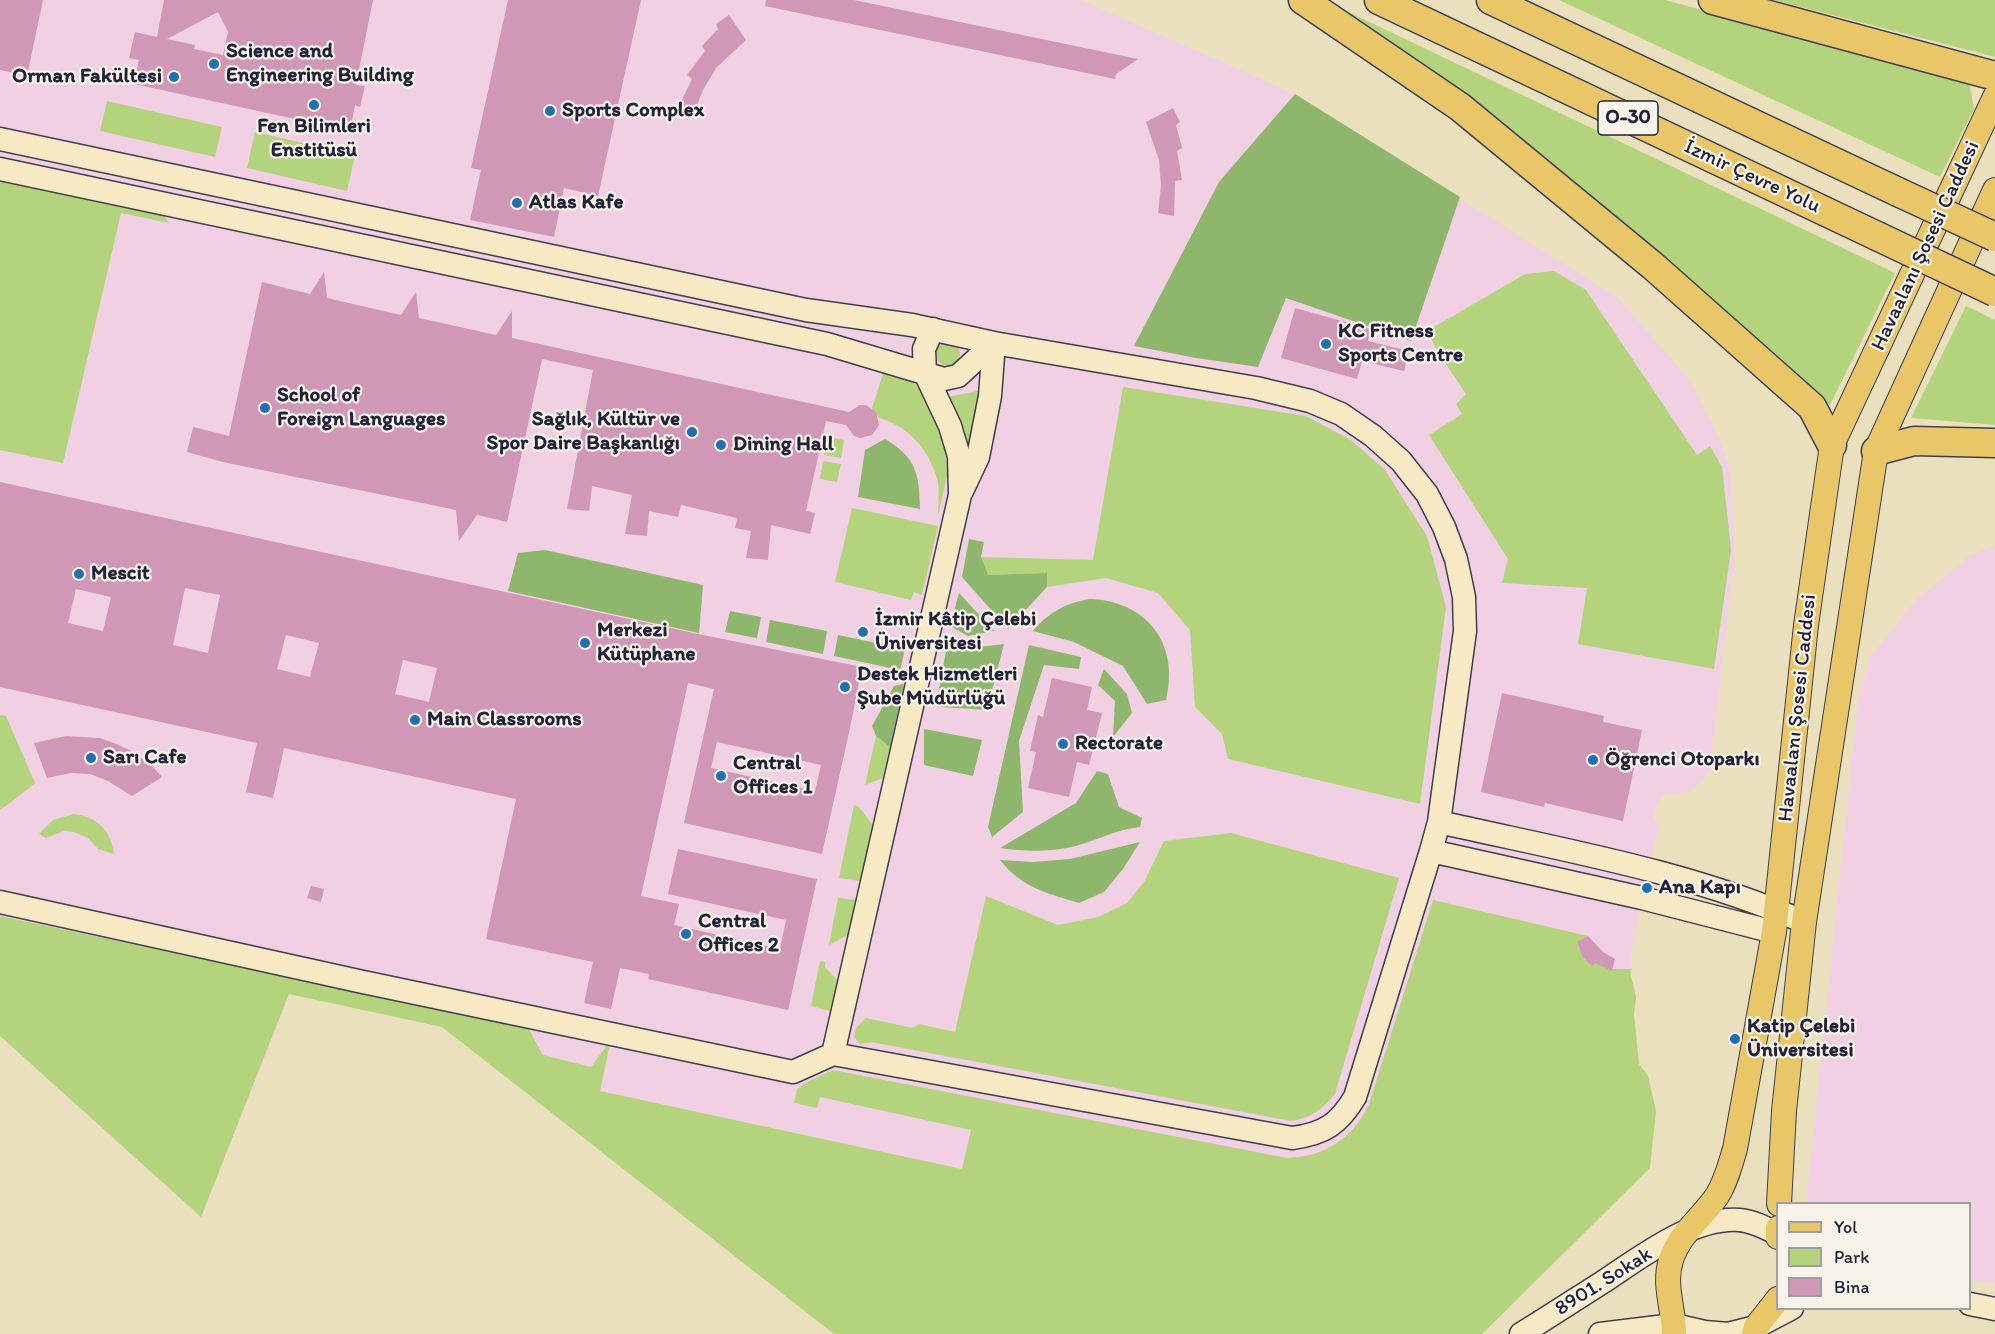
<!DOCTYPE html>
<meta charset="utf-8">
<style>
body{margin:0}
#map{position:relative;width:1995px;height:1334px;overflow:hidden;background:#eae0bd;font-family:Itim,sans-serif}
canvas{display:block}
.legend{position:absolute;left:1776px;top:1202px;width:195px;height:108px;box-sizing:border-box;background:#f7f3e8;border:2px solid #a29fa3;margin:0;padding:8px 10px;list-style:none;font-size:18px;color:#22223b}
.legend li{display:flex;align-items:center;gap:12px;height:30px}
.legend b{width:30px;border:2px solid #a29fa3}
</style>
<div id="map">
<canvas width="1995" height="1334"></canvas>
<ul class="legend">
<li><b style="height:8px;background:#e9c769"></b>Yol</li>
<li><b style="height:16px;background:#b3d47c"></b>Park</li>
<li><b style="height:16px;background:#d098b6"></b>Bina</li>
</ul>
</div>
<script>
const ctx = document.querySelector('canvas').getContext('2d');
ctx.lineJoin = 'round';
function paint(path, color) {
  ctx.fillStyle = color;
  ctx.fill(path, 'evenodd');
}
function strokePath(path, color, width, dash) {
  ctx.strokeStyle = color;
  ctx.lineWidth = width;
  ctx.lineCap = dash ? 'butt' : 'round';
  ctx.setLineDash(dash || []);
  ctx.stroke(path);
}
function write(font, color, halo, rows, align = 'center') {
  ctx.font = font + ' Itim,sans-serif';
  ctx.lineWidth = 4.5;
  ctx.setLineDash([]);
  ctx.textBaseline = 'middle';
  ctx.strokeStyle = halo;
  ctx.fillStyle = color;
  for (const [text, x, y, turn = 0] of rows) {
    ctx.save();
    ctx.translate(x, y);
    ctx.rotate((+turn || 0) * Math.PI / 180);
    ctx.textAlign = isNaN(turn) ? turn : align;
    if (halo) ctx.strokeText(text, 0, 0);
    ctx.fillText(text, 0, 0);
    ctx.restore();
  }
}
paint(new Path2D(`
 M0,0h1081l214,94 323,204 72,82 27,53 13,35 5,85 -25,218 -20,21 -26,3 -8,10 -2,12 5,9 -13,55 10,2 -2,9 -10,-2 -14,71 2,8 -2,2 6,26 -2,17 5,50 9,12 8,35 -6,57 -168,166h-648l-392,-307 -152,-33 -89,223 -201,-181z
 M1995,546v737l-25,-3v-76l-164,-1 52,-506 13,-41 43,-54 56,-47z`), '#f1d0e3');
paint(new Path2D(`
 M1559,0h106l304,82 5,27 -34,68z
 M1774,0h221v57z
 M1334,5l561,268 -65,132 -328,-282z
 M107,101l115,26 -7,30 -115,-26z
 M255,132l100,23 -8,36 -100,-23z
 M0,179l164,37 5,7 -48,-10 -58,250 -63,-13z
 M1554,271l32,19 111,165 13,-9 12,21 9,83 -17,119 -136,-25 9,-56 -85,-5 6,-24 -79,-124 33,-21 -6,-10 10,-10 -28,-42 -11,-21 98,-57z
 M1966,306l29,14v105l-84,-7z
 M936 354a12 12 0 1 1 24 0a12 12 0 1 1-24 0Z
 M884,371l33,14 16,23 13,41 1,27 -9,40c0,-12 2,-26 -1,-37 -8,-30 -29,-53 -58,-61l-7,-10z
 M1123,387l183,29 45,24 34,30 42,66 19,71 -26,197 -192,-45 -6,-25 -27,-27 -5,-77 -32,-37 -52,-15 -59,9v-14l-60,2 -6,-18 112,3z
 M983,390l-14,76 -26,-68z
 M827,437l17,3 -3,18 -17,-3z
 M823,461l18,3 -4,18 -17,-3z
 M852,508l86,18 -16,69 -8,-3 -3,8 -76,-18z
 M0,715l6,1 29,67 -29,23 -6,3z
 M876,736l14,11 -7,31 -18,7z
 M854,805l5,2 14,18 -13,56 -21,-3z
 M74,814c23,3 37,16 40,40l-16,-5 -10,-11 -14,-6 -10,-1 -18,7 -7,-4 14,-14z
 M1231,833l168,45 -64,216c-15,17 -22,23 -44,27l-420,-79 -11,2 -6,-7 2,-9 10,-10 47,10 6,-4 36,8 31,-136 72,29 40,-8 29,-14 17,-21 20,-41z
 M838,898l19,2 -7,34 -21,11z
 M1433,900l155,36 -11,7 5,13 30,15 1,-2h19l-2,2 6,26 -2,17 5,50 9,12 8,35 -6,57 -168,166h-648l-392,-307 -153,-33 -88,223 -201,-181v-120l528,112 15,27 48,12 16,-22 2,3 -9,43 362,78 9,-39 -151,-33 -3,11 -23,-5 3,-14 10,-7 26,-12 454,88c38,-1 66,-20 82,-54z
 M820,961l5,1v5l15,16 -6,29 -23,-6z`), '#b3d47c');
paint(new Path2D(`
 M1295,94l165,103 -49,144 -125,-43 -28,69 -62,-9 -62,-12 85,-164z
 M885,439c32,19 34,35 35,70l-62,-12 7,-47z
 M969,539l15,3 -3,15 7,18 59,-2v14l-39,42 -46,-52z
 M545,550l158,35 -4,48 -191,-42 10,-38z
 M959,593l35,38 -26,5 -18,-10z
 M1090,599c57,2 90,45 76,101l-19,4 -24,-38 -49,-24 -41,-11c16,-19 33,-28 57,-32z
 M730,611l31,6 -4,21 -32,-6z
 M770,620l57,11 -4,23 -57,-12z
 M838,635l67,14 -5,21 -66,-14z
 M1004,644l-17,66 -46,-3 -4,-7 9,-49z
 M1029,645l52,12 -2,12 -35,-4 -25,76 4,71 -31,25 -4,-10z
 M1104,669l23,25 5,19 -19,24 2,-36 -17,-16z
 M904,684l-14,63 -14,-11 -4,-10 22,-40z
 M924,729l58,11 -9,36 -49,-11z
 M1097,771l11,3 11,33 23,11 -2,9c-23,2 -42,13 -64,19 -27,6 -49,6 -76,2l76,-45z
 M1140,842l-17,27 -19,23 -25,11c-32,-10 -57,-15 -79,-43l33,2 37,-3z`), '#8eb66c');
paint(new Path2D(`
 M0,0h43l-16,76 -27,-6z
 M164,0h209l-17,85 9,1 -5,21 -5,-2 -5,26 -216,-47 5,-24 -10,-2 6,-26 22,5zM218,12l10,20 -5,23 -29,-6 1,-4 -28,-6z
 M508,0h133l-43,196 -34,-8 -10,49 -84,-17 11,-50 -10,-2z
 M766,0h88l284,59 -22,15 -1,5 -350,-73z
 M729,15l17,25 -30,28 -13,22 -10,25 -16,-5 15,-31 -5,-4 18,-24 -3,-5 16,-17 -2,-5z
 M1173,108l7,14 -4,3 6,23 -5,3 5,29 -7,1 -1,35 -16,-3 3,-27 -2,-26 -13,-38z
 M324,272l3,26 74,17 15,-23 3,26 77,17 16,-24v27l337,74 11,-7h6l10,7 3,13 -7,10 -12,3 -6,-2 -8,-11 -20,-4 -20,90 9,2 -5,21 -39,-9 -3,35 -22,-2 5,-27 -16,-3 2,-10 -56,-13 -3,12 -29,-6 -2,25 -22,-2 7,-39 -40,-9 -3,25 -22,-2 26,-139 -51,-11 -35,163 -30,-7 -18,26 -3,-31 -233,-48 -36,-10 6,-25 36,9 33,-154 48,12z
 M1295,308l76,21 -3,12 41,10 -5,20 -42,-10 -5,18 -76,-21z
 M0,482l698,152 164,33 -12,61 -28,126 -138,-31 30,-134 -26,-6 -47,213 38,8 -5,21 106,24 6,-29 -118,-26 10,-45 139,30 -29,131 -140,-31 1,-5 -29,-6 -9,41 -27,-6 9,-41 -107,-23 30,-140 -232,-51 -11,50 -27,-6 11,-49 -257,-56zM185,588l35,7 -12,58 -35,-8zM76,589l35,8 -8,34 -35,-8zM286,635l33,8 -9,34 -33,-8zM403,660l34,8 -8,34 -34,-8zM717,742l104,23 -6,26 -104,-23z
 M1052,678l40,9 -5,23 15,3 -13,52 -12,-3 -8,35 -41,-9 8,-36 -6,-1 8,-36 5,2z
 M1502,693l102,23 -1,6 39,8 -19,91 -78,-18 -1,4 -63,-15z
 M66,736l34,2 19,7 14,7 18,13 11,12 -30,19 -24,-15 -18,-7 -19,-1 -24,5 -13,-35z
 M311,886l13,3 -3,13 -14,-4z
 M1588,936l15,16 12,7 -3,12 -17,-8 -3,3 -10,-10 -5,-14z`), '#d098b6');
const secondary = new Path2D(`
 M0,139l806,171 106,15 82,18 262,45 54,13 31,13 32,22 28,25 26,33 17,33 12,32 8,38 1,34 -26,191 -8,29 -76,246c-16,27 -31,37 -63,41l-459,-84 127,-559 -1,-39 -9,-30 -25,-53 -1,-24 9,-20
 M0,169l827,175 117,35 14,-3 36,-33
 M962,491l16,-34 12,-61 4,-53
 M1439,822c123,28 249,49 365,100
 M1431,851l211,47 132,34
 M0,902l363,80 430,90 40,-18
 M1970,1304l25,5
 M1521,1334c28,-17 55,-35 82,-52 38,-25 89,-65 136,-62 14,1 27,8 39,14
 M1600,1334l74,-9 31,7 23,2 28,-7 36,-19`);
const primary = new Path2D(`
 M1779,1204l5,-93 20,-189 72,-471 119,-261
 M1778,1228v9
 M1674,1334c0,-25 -11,-49 -3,-74 8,-26 31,-42 46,-64 9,-14 13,-31 18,-47l39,-217 32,-307 26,-180 163,-348
 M1754,1334l2,-7 22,-28`);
const highway = new Path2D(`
 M1303,0l157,107 193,159 159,141 20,38
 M1379,0l498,236
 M1491,0l407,192
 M1713,0l282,76
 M1876,451l38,-10 81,2`);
strokePath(secondary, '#403e4e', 25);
strokePath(primary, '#403e4e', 26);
strokePath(highway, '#403e4e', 31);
strokePath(secondary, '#f6e9c3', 22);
strokePath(primary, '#e9c769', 24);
strokePath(highway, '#e9c769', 28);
const highwayBridge = new Path2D(`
 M1898,192l97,45
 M1877,236l118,56`);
strokePath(highwayBridge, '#403e4e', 31, []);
strokePath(highwayBridge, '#e9c769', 28);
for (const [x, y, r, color] of [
 [214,64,6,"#1f6fb2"],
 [174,77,6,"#1f6fb2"],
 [314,105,6,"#1f6fb2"],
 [550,111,6,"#1f6fb2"],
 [517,203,6,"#1f6fb2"],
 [1326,344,6,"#1f6fb2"],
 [265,408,6,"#1f6fb2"],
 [692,432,6,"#1f6fb2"],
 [721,445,6,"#1f6fb2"],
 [79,574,6,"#1f6fb2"],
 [863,632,6,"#1f6fb2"],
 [585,643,6,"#1f6fb2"],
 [845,687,6,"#1f6fb2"],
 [415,720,6,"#1f6fb2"],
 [1063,744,6,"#1f6fb2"],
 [91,758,6,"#1f6fb2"],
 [1593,760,6,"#1f6fb2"],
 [721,776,6,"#1f6fb2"],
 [1647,888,6,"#1f6fb2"],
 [686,934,6,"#1f6fb2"],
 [1735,1039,6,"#1f6fb2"]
]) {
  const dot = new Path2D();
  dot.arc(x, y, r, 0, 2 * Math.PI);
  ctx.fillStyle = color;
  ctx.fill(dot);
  strokePath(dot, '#f7f3e8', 2);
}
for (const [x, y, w] of [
 [1628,118,60]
]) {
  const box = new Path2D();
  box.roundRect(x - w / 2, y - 17, w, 34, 4.5);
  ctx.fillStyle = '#f7f3e8';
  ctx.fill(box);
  strokePath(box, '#22223b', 1.5);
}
write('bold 20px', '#22223b', null, [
 ["O-30",1628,118]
]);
write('bold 21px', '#22223b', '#f7f3e8', [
 ["Science and",226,52],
 ["Engineering Building",226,76],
 ["Orman Fakültesi",162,77,"right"],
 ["Sports Complex",562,111],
 ["Fen Bilimleri",314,127,"center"],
 ["Enstitüsü",314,151,"center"],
 ["Atlas Kafe",529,203],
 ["KC Fitness",1338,332],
 ["Sports Centre",1338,356],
 ["School of",277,396],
 ["Foreign Languages",277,420],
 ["Sağlık, Kültür ve",680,420,"right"],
 ["Spor Daire Başkanlığı",680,444,"right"],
 ["Dining Hall",733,445],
 ["Mescit",91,574],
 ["İzmir Kâtip Çelebi",875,620],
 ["Üniversitesi",875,644],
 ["Merkezi",597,631],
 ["Kütüphane",597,655],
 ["Destek Hizmetleri",857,675],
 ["Şube Müdürlüğü",857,699],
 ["Main Classrooms",427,720],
 ["Rectorate",1075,744],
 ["Sarı Cafe",103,758],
 ["Öğrenci Otoparkı",1605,760],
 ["Central",733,764],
 ["Offices 1",733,788],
 ["Ana Kapı",1659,888],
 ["Central",698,922],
 ["Offices 2",698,946],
 ["Katip Çelebi",1747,1027],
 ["Üniversitesi",1747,1051]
], 'left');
write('21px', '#22223b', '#f7f3e8', [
 ["İzmir Çevre Yolu",1752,177,25],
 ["Havaalanı Şosesi Caddesi",1926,246,-65],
 ["Havaalanı Şosesi Caddesi",1798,708,-84],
 ["8901. Sokak",1604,1282,-32]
]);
</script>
